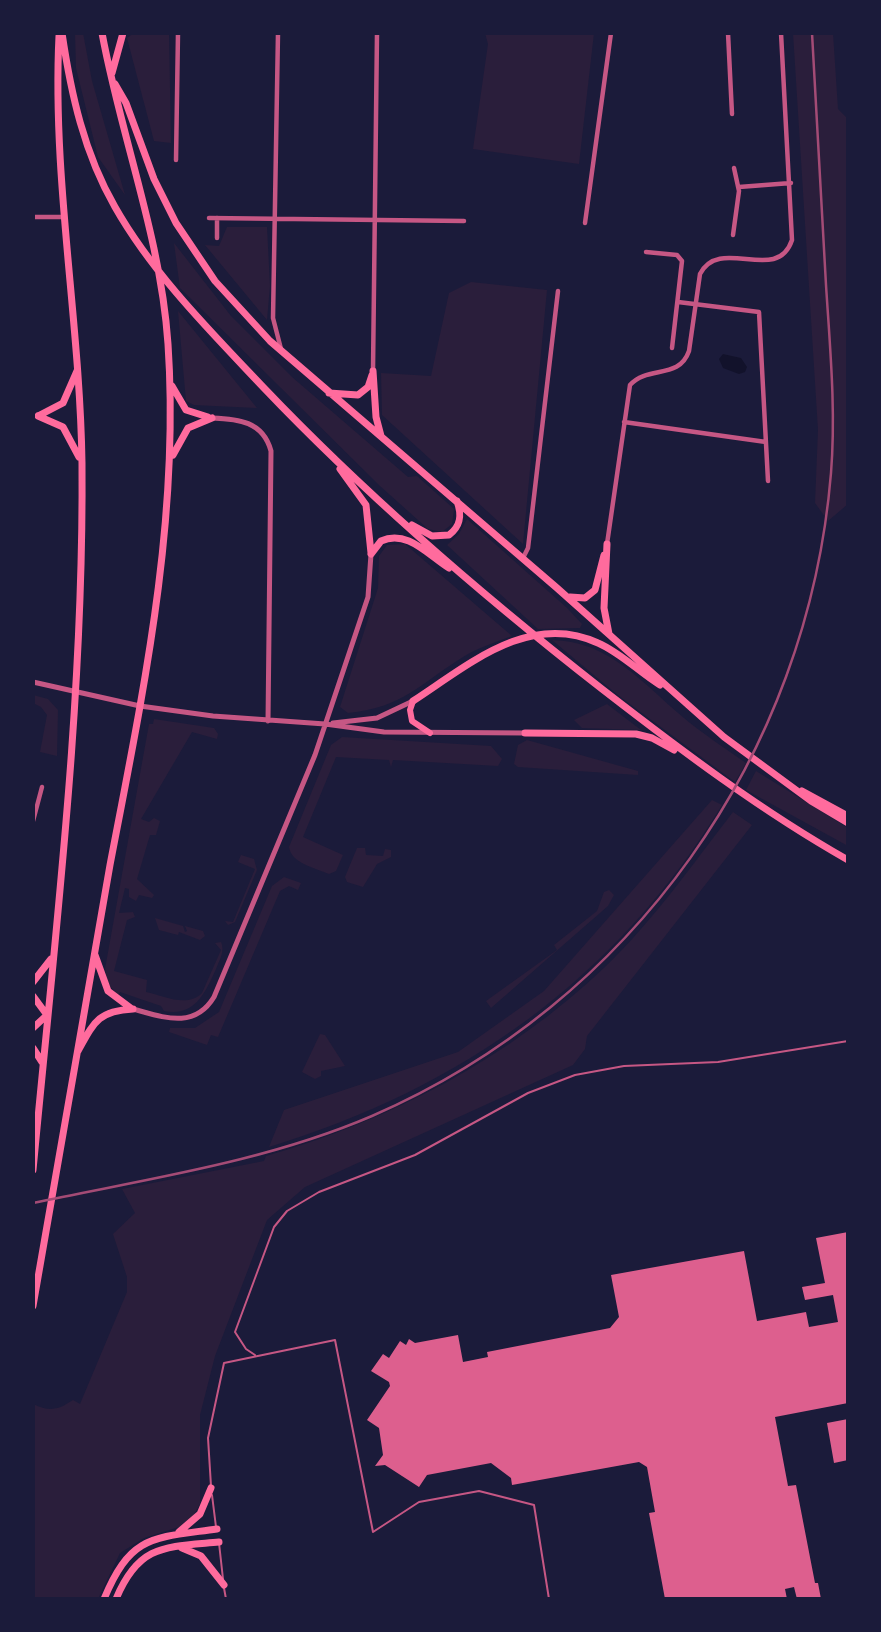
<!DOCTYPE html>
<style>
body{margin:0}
#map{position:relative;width:881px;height:1632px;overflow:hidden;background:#1b1b3a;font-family:Signika,sans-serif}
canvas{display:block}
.frame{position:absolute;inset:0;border:35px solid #1b1b3a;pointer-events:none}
</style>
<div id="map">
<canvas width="881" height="1632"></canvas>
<div class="frame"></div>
</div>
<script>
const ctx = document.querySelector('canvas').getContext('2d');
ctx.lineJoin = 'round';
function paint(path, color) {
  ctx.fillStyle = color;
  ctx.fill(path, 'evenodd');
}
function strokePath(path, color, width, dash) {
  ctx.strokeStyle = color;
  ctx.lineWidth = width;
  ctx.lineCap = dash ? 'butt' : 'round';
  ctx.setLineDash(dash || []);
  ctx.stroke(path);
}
paint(new Path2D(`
 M75,33h8l9,48 33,114 -27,-38 -22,-89z
 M134,33h35l2,110 -17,-2 -27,-103z
 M485,33h109l-15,131 -106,-15 15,-105z
 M793,33h40l5,76 10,10v385l-20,17 -13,-18 3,-73z
 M227,227h40l3,59 -3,34 -62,-75 14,1z
 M174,243l57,73 61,61 116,100 9,-1 37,33 -2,15 -10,8 -14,-3 -48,-43 -200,-198z
 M471,282l76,8 -24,254 -141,-129 -1,-42 50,3 18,-83z
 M178,311l79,97 -63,-3 -8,-4z
 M467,519l100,89 15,16 -2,4 -42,1 -91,-84 12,-11z
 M405,544l107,92c-16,6 -35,12 -49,21 -45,28 -59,50 -115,56l-8,-6 38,-119 1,-32 8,-11z
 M552,640c58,1 91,44 132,78 19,16 41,30 62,45l-11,19 -116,-86z
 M33,695l15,4 10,11 -1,46 -17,-4 7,-37 -6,-8 -8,-4z
 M607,704l34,26 -59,-2 -8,-8z
 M154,719l60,9 4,6 -1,5 -25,-7 -51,87 8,3 5,-4 6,3 -4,14h-6l-13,44 17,16 -2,3 -13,-3 -3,6 -7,-4v-8l-4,-1 -6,25 14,-1 2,5 -8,3 -13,51 33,9 -1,12c18,4 41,16 56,1l19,-43 -6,-7 6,-1c4,9 -1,17 -5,27 -11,24 -21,48 -52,42l-3,-5 -41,-14 -2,3 -10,-11 -3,-15 44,-245h4z
 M342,737l149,9 11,13 -4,7 -105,-6 -2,7 -2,-7 -53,-3 -33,80 40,18 -7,16 -7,3c-14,-6 -38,-11 -40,-27l42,-102z
 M527,740l111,31v4l-120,-8 -4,-3 4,-19z
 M756,771l92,57v18l-102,-56z
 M712,800l10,5c-106,174 -260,283 -453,342l15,-37 174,-58 86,-61z
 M733,812l19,13 -165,211 -2,13 -12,16 -268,122 -38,33 -52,136 -15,59v89l-8,14 -13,9 -35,11 -24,15 -22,46h-65v-195c17,8 25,6 40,-4l7,4 47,-112v-15l-14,-43 22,-21 -13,-24 142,-28 2,-5c126,-36 243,-98 339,-189 48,-46 87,-102 128,-155z
 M357,848h8l1,7 17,1 2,-7 6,1v7l-14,7 -14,23 -16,-5 -2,-5z
 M241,855l13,4 3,11 -22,52 -7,3 -3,-4 8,1 22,-53 -17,-7z
 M284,877l17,6 -3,7 -9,-4 -9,5 -62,146 -7,-2 -4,10 -38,-13 1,-4h25l24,-16 53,-126z
 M609,890l5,5 -6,11 -117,102 -5,-7 71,-51 -3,-5 43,-34 7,-19z
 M155,918l28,8 2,6 2,-1 -2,-5 18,5 2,5 -5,4 -21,-8 -1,3 -19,-5z
 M320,1034l5,1 20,31 -24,5v5l-6,3 -13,-7z`), '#2a1e3b');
paint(new Path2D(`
 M723,354l18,4 6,9 -2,5 -6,2 -16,-6 -4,-9z`), '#12122b');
paint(new Path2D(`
 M848,1232v171l-73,14 13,69 8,-1 19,98h3l3,16h-24l-3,-12 -9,2 2,10h-122l-16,-86 6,-1 -8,-45 -8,-5 -127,23 -1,-7 -20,-15 -64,12 -8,12 -34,-22 -10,1 8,-11 -4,-27 -12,-8 23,-34 -1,-4 -18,-11 12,-17 6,4 11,-17 6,4 3,-6 6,4 43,-8 5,27 25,-5 -1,-5 123,-24 9,-11 -8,-42 133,-24 13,70 49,-9 3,15 29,-5 -5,-27 -28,5 -3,-13 23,-4 -9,-45z
 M848,1419v41l-14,3 -7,-40z`), '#dd5f8e');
strokePath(new Path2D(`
 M255,1355l-9,-6 -11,-17 39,-105 13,-16 32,-19 96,-37 113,-62 47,-18 49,-9 94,-4 130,-21
 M211,1486l-3,-48 16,-75 111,-23 38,192 46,-30 60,-11 55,14 15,94
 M212,1495l4,32
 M219,1543l4,36
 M224,1588l2,11`), '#c65784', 2);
strokePath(new Path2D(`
 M278,33l-5,285 8,31
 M728,33l4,81
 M176,160l2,-127
 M739,187l52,-4
 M33,217h32
 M209,218l255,3
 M585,223l26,-190
 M733,235l6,-44 -5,-23
 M217,238v-20
 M646,252l31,3 5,6 -10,87
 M678,302l81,10 9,169
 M373,370l4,-337
 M624,422l142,20
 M607,544l23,-159c18,-20 49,-5 59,-34l11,-77c20,-39 77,11 92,-34l-11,-207
 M523,558l5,-10 30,-257
 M33,821l9,-34`), '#c65784', 4.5);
strokePath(new Path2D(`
 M212,418c26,1 51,3 59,33l-3,270
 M33,682l107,24 73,10 112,8 59,8 141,1
 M333,723l44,-5 36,-17
 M133,1009c30,8 61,21 81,-12l101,-242 53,-158 3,-43`), '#c65784', 5);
strokePath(new Path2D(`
 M413,701l-3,9 2,11 18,12`), '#ff6b9d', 6);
strokePath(new Path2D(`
 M62,33c9,61 22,120 53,174 38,67 96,125 149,181 104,109 219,208 338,301 80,62 158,121 246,171
 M112,73l11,-40
 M115,84l11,19 28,76 22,44 39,58 55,60 287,247 167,149 87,64 37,22
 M373,371l3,46 5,19
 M172,386l14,24 22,7
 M329,393l29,2 10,-8 4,-12
 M38,416l25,11 16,30
 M38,416l25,-13 14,-32
 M173,455l15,-27 24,-10
 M340,469l26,36 5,48
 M412,525l20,11 17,-1c12,-9 13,-20 8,-34
 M607,544l-3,64 5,26
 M371,554l10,-13c26,-12 47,14 68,27
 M570,597l15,1 10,-8 9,-35
 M413,701c54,-35 116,-90 185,-58 23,10 41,29 62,42
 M525,733l111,1 16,4 22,12
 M802,791l46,25
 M95,955l13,36 24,18
 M33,982l18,-23
 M33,996l14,19 -14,13
 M33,1048l9,14
 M78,1051c16,-29 20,-40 55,-42
 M33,1170c22,-235 51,-471 49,-707 -2,-142 -30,-285 -23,-427
 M33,1306c25,-147 50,-294 77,-441 33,-172 70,-345 58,-521 -7,-106 -47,-207 -66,-311
 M179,1532l21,-18 11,-26
 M182,1548l19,8 23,29
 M104,1599c27,-65 49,-61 113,-70
 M116,1599c23,-55 49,-52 103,-57`), '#ff6b9d', 7);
strokePath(new Path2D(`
 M33,1203c113,-24 232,-41 339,-87 260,-113 436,-361 459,-643 5,-63 -1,-125 -5,-188 -5,-84 -10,-168 -14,-252`), '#a44b75', 2.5);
</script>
